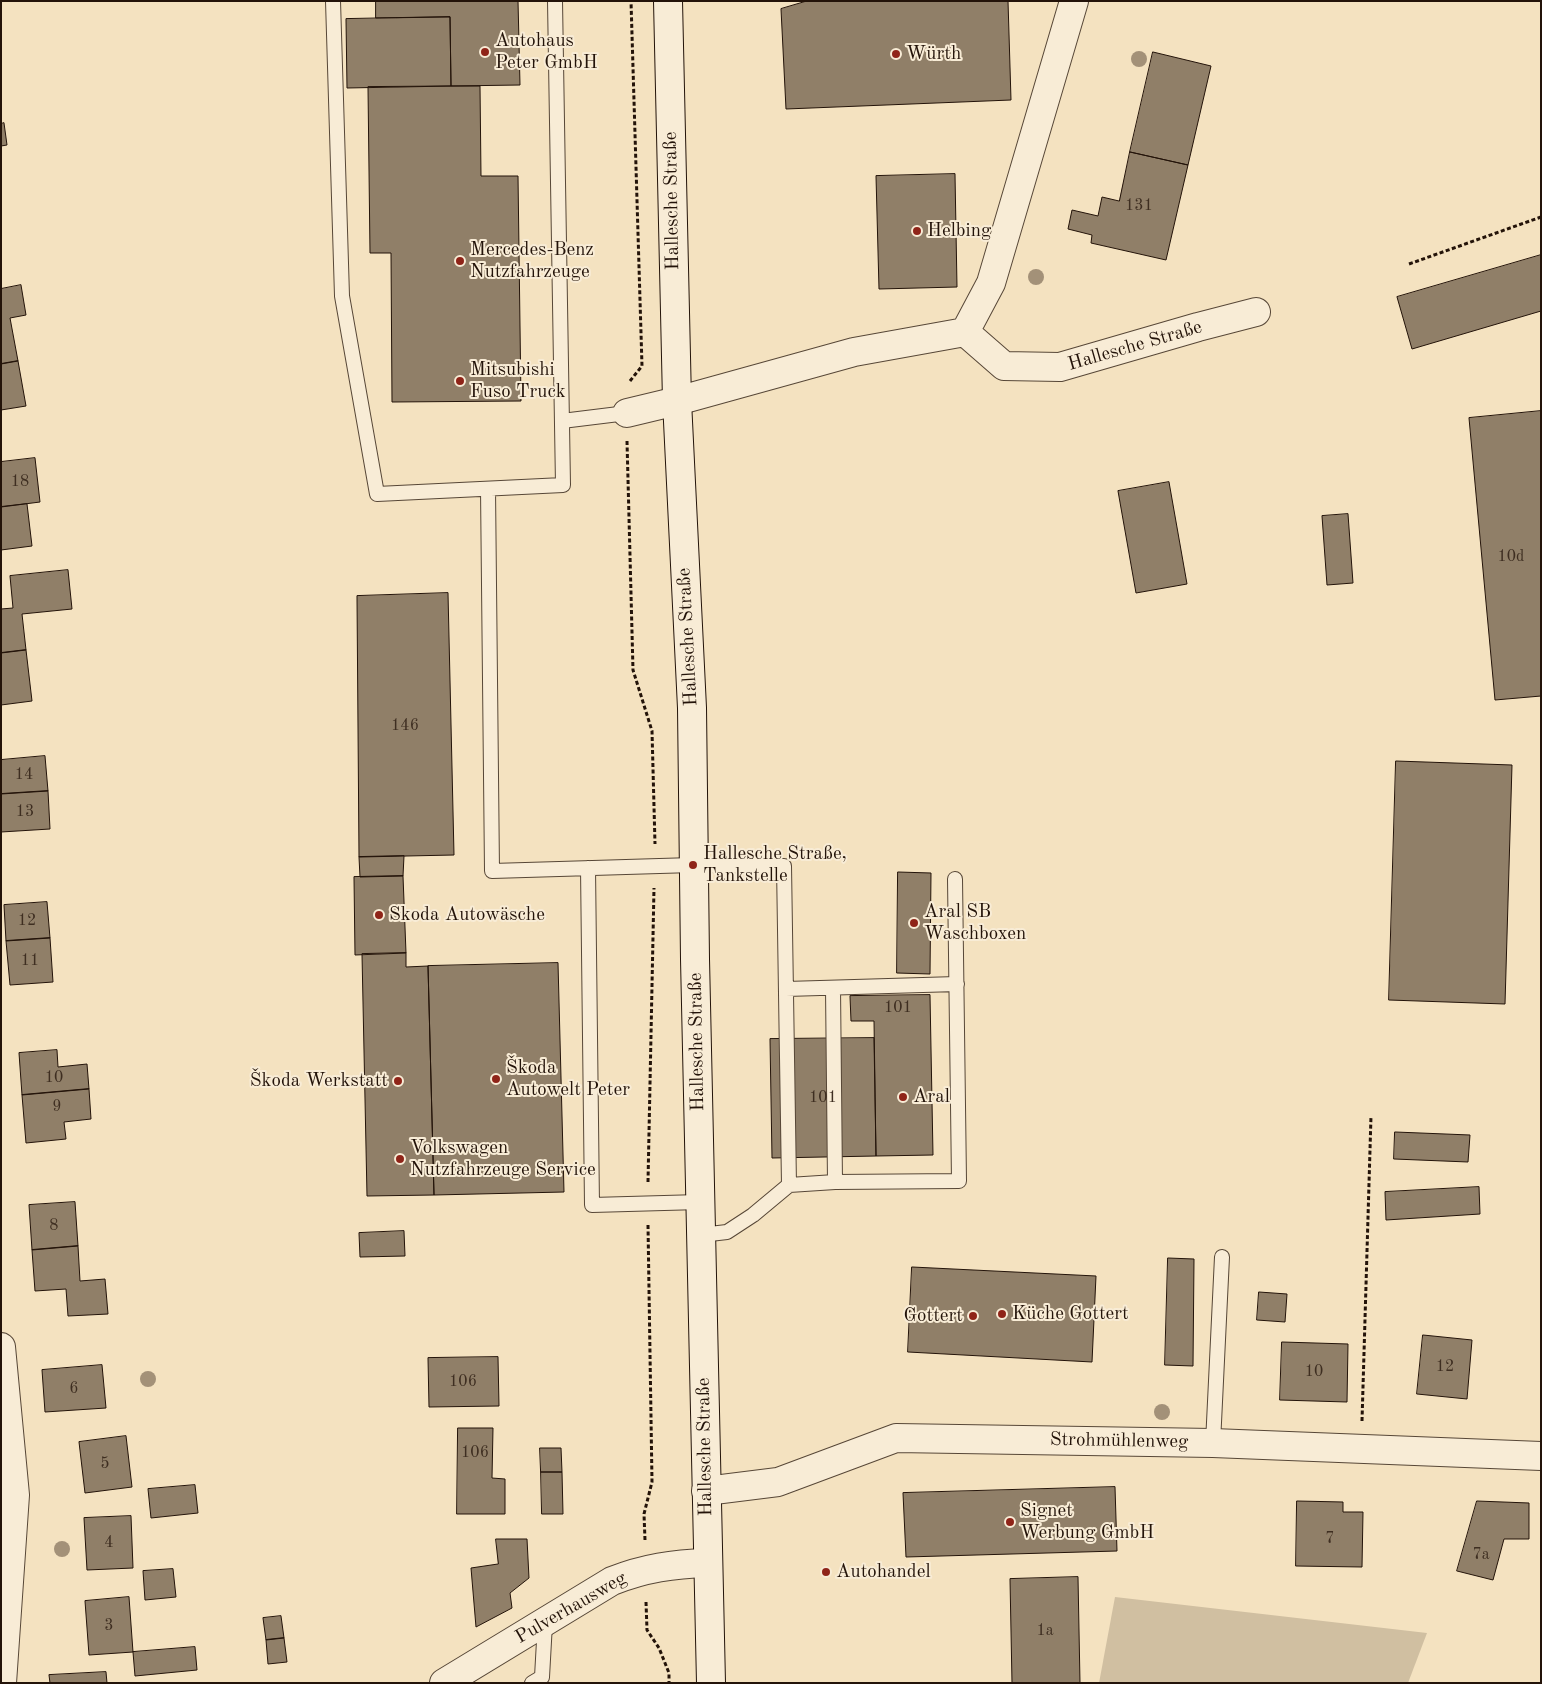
<!DOCTYPE html>
<meta charset="utf-8">
<style>
body{margin:0}
#map{position:relative;width:1542px;height:1684px;overflow:hidden;background:#f4e2c0;font-family:"Old Standard TT",serif}
canvas{display:block}
.frame{position:absolute;inset:0;border:2px solid #231309;pointer-events:none}
</style>
<div id="map">
<canvas width="1542" height="1684"></canvas>
<div class="frame"></div>
</div>
<script>
const ctx = document.querySelector('canvas').getContext('2d');
ctx.lineJoin = 'round';
function paint(path, color) {
  ctx.fillStyle = color;
  ctx.fill(path, 'evenodd');
}
function strokePath(path, color, width, dash) {
  ctx.strokeStyle = color;
  ctx.lineWidth = width;
  ctx.lineCap = dash ? 'butt' : 'round';
  ctx.setLineDash(dash || []);
  ctx.stroke(path);
}
function write(font, color, halo, rows, align = 'center') {
  ctx.font = font + ' "Old Standard TT",serif';
  ctx.lineWidth = 4;
  ctx.setLineDash([]);
  ctx.textBaseline = 'middle';
  ctx.strokeStyle = halo;
  ctx.fillStyle = color;
  for (const [text, x, y, turn = 0] of rows) {
    ctx.save();
    ctx.translate(x, y);
    ctx.rotate((+turn || 0) * Math.PI / 180);
    ctx.textAlign = isNaN(turn) ? turn : align;
    if (halo) ctx.strokeText(text, 0, 0);
    ctx.fillText(text, 0, 0);
    ctx.restore();
  }
}
paint(new Path2D(`
 M1115,1597l312,36 -19,50h-309z`), '#d0bfa1');
const building = new Path2D(`
 M376,1h142l2,84 -69,1 -1,-69 -74,1z
 M807,1h201l3,99 -225,9 -5,-100z
 M450,17l1,69 -104,2 -1,-69z
 M1153,52l58,14 -23,99 -58,-13z
 M451,86h29l1,90h37l3,225 -129,1 -1,-149h-21l-2,-166z
 M4,123l3,22 -6,1v-22z
 M1130,152l58,13 -22,95 -75,-17 1,-8 -24,-6 4,-19 26,6 4,-19 17,4z
 M955,174l2,113 -78,2 -3,-113z
 M1541,255v56l-129,38 -15,-52z
 M21,285l5,30 -16,3 8,43 -17,3v-75z
 M18,361l8,45 -25,4v-46z
 M1541,411v285l-46,4 -26,-282z
 M35,458l5,44 -39,5v-45z
 M1169,482l18,102 -51,9 -18,-102z
 M27,504l5,42 -31,4v-43z
 M1348,514l5,69 -26,2 -5,-69z
 M68,570l4,39 -50,5 4,36 -25,3v-44l12,-1 -3,-32z
 M448,593l6,262 -95,2 -2,-261z
 M26,650l6,51 -31,4v-52z
 M45,756l3,35 -47,3v-34z
 M1396,761l116,4 -7,239 -116,-4z
 M48,791l2,38 -49,3v-38z
 M404,856l-1,20 -43,1 -1,-20z
 M898,872l33,1 -1,101 -33,-1z
 M403,876l3,77 -51,2 -1,-78z
 M47,902l3,36 -44,3 -2,-36z
 M50,938l3,44 -43,3 -4,-44z
 M406,953v14l22,-1 6,229 -67,1 -5,-242z
 M558,963l6,229 -130,3 -6,-229z
 M930,995l3,160 -57,1 -2,-135h-23l-1,-25z
 M874,1038l2,118 -104,2 -2,-119z
 M57,1050l1,17 29,-3 2,25 -67,6 -3,-42z
 M89,1089l2,30 -27,3 2,17 -40,4 -4,-48z
 M1395,1132l75,3 -2,27 -74,-3z
 M1479,1187l1,27 -94,6 -1,-28z
 M75,1202l3,44 -46,4 -3,-45z
 M404,1231l1,25 -45,1 -1,-24z
 M78,1246l2,35 25,-2 3,35 -40,2 -2,-27 -31,2 -3,-41z
 M1168,1258l26,1 -1,107 -28,-1z
 M912,1267l184,9 -4,86 -184,-10z
 M1259,1292l28,2 -2,28 -28,-2z
 M1423,1335l49,5 -5,59 -50,-5z
 M1282,1342l66,2 -1,58 -67,-2z
 M498,1357l1,49 -70,1 -1,-49z
 M102,1365l4,43 -61,4 -3,-42z
 M458,1428h35l-1,50 13,1v35h-48z
 M126,1436l6,51 -47,6 -6,-51z
 M540,1448h21l1,24h-21z
 M541,1472h21l1,42h-21z
 M195,1485l3,28 -47,5 -3,-29z
 M1115,1487l2,64 -211,6 -3,-64z
 M1297,1501l46,1v10h20l-1,55 -66,-1z
 M1477,1501l52,2v36h-25l-11,41 -36,-9z
 M131,1516l2,52 -46,2 -3,-52z
 M496,1539h31l2,39 -19,15 2,15 -36,19 -5,-59 27,-4z
 M173,1569l3,28 -31,3 -2,-29z
 M1078,1577l2,106h-68l-2,-104z
 M129,1597l4,55 -44,3 -4,-54z
 M281,1616l3,22 -18,2 -3,-22z
 M284,1638l3,24 -19,2 -2,-24z
 M195,1647l2,23 -62,6 -2,-24z
 M106,1672l1,11h-57l-1,-8z`);
paint(building, '#907f68');
strokePath(building, '#231309', 1);
const service = new Path2D(`
 M333,1l9,295 35,198 186,-9 -8,-484
 M562,421l65,-8
 M488,489l4,382 201,-6 91,1 5,319 -36,30 -26,17 -26,3
 M588,868l4,337 108,-3
 M786,989l171,-5
 M835,1182l124,-1 -4,-302
 M789,1185l46,-3 -2,-194
 M1213,1443l9,-186
 M532,1683l10,-6 3,-54`);
const minor = new Path2D(`
 M965,332l39,34 56,1 138,-40 58,-15
 M627,413l50,-12 177,-49 111,-20 26,-49 83,-282
 M1,1347l14,148 -13,188
 M706,1491l72,-9 118,-44 317,5 328,13
 M444,1683l168,-102c33,-13 61,-17 96,-18`);
const secondary = new Path2D(`
 M668,1l9,400 15,307 3,251 16,724`);
strokePath(service, '#574737', 16);
strokePath(minor, '#574737', 30);
strokePath(secondary, '#231309', 30);
strokePath(new Path2D(`
 M1409,264l132,-47
 M630,381l12,-15 -11,-365
 M627,441l6,229 19,61 3,113
 M648,1182l6,-294
 M1362,1421l9,-305
 M645,1540l-1,-26 8,-32 -4,-257
 M646,1602l1,28 12,18 10,25v10`), '#231309', 3, [4, 2.5]);
strokePath(service, '#f8ecd6', 14);
strokePath(minor, '#f8ecd6', 28);
strokePath(secondary, '#f8ecd6', 28);
ctx.fillStyle = '#a39178';
for (const [x, y] of [
 [1139,59],
 [1036,277],
 [148,1379],
 [1162,1412],
 [62,1549]
]) {
  ctx.beginPath();
  ctx.arc(x, y, 8, 0, 2 * Math.PI);
  ctx.fill();
}
for (const [x, y, r, color] of [
 [485,52,5,"#8f2418"],
 [896,54,5,"#8f2418"],
 [917,231,5,"#8f2418"],
 [460,261,5,"#8f2418"],
 [460,381,5,"#8f2418"],
 [693,865,5,"#8f2418"],
 [379,915,5,"#8f2418"],
 [914,923,5,"#8f2418"],
 [496,1079,5,"#8f2418"],
 [398,1081,5,"#8f2418"],
 [903,1097,5,"#8f2418"],
 [400,1159,5,"#8f2418"],
 [1002,1314,5,"#8f2418"],
 [973,1316,5,"#8f2418"],
 [1010,1522,5,"#8f2418"],
 [826,1572,5,"#8f2418"]
]) {
  const dot = new Path2D();
  dot.arc(x, y, r, 0, 2 * Math.PI);
  ctx.fillStyle = color;
  ctx.fill(dot);
  strokePath(dot, '#f8ecd6', 2);
}
write('16px', '#3e2e21', null, [
 ["131",1139,206],
 ["18",20,482],
 ["10d",1511,557],
 ["146",405,726],
 ["14",24,775],
 ["13",25,812],
 ["12",27,921],
 ["11",30,961],
 ["101",898,1008],
 ["10",54,1078],
 ["101",823,1098],
 ["9",57,1107],
 ["8",54,1226],
 ["12",1445,1367],
 ["10",1314,1372],
 ["106",463,1382],
 ["6",74,1389],
 ["106",475,1453],
 ["5",105,1464],
 ["7",1330,1539],
 ["4",109,1543],
 ["7a",1481,1555],
 ["3",109,1626],
 ["1a",1045,1631]
]);
write('19px', '#231309', '#f8ecd6', [
 ["Autohaus",495,41],
 ["Peter GmbH",495,63],
 ["Würth",906,54],
 ["Helbing",927,231],
 ["Mercedes-Benz",470,250],
 ["Nutzfahrzeuge",470,272],
 ["Mitsubishi",470,370],
 ["Fuso Truck",470,392],
 ["Hallesche Straße,",703,854],
 ["Tankstelle",703,876],
 ["Aral SB",924,912],
 ["Waschboxen",924,934],
 ["Skoda Autowäsche",389,915],
 ["Škoda",506,1068],
 ["Autowelt Peter",506,1090],
 ["Škoda Werkstatt",388,1081,"right"],
 ["Aral",913,1097],
 ["Volkswagen",410,1148],
 ["Nutzfahrzeuge Service",410,1170],
 ["Küche Gottert",1012,1314],
 ["Gottert",963,1316,"right"],
 ["Signet",1020,1511],
 ["Werbung GmbH",1020,1533],
 ["Autohandel",836,1572]
], 'left');
write('19px', '#231309', '#f8ecd6', [
 ["Hallesche Straße",672,201,-91],
 ["Hallesche Straße",1135,346,-16],
 ["Hallesche Straße",688,637,-93],
 ["Hallesche Straße",697,1042,-91],
 ["Strohmühlenweg",1119,1441,1],
 ["Hallesche Straße",705,1447,-91],
 ["Pulverhausweg",571,1608,-30]
]);
</script>
